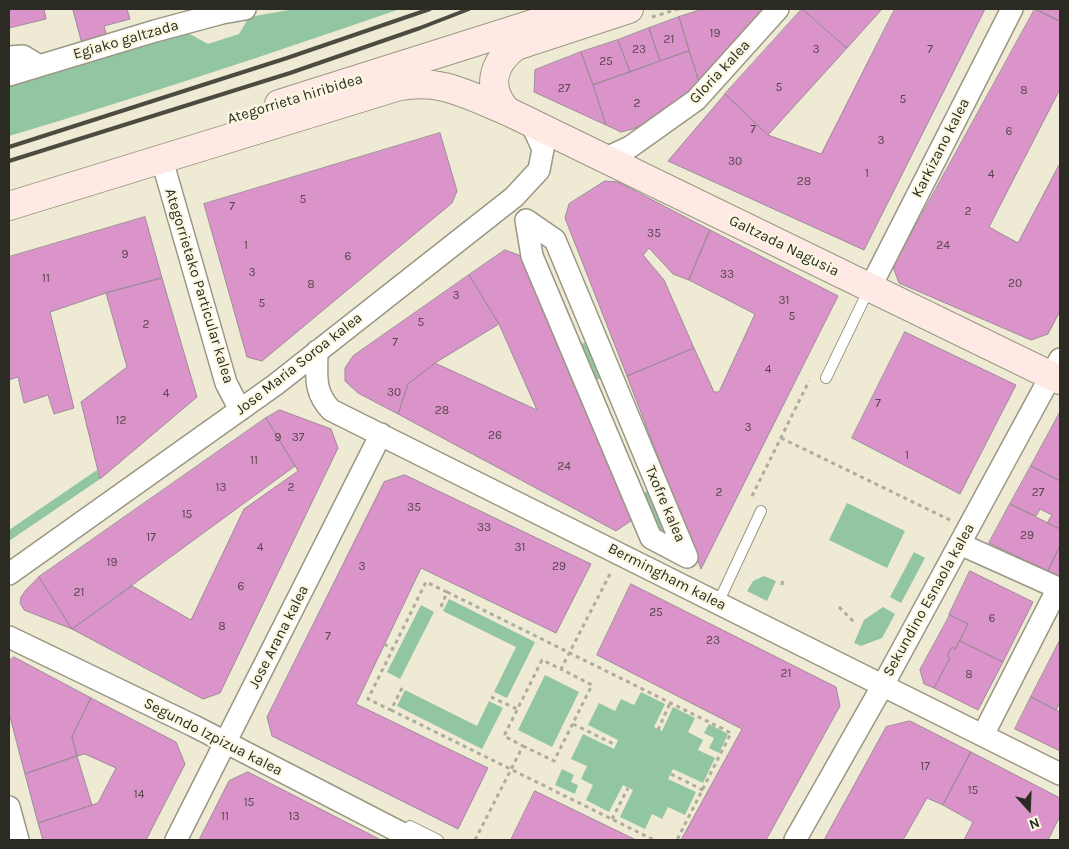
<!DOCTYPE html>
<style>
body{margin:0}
#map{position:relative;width:1069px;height:849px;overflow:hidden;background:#eeead4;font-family:Karla,sans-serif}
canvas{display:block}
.frame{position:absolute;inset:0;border:10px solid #2c2b23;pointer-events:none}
.north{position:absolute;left:1004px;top:784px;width:50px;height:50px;-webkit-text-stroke:4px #fbf7e1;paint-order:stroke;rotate:160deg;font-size:14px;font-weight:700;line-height:20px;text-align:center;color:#2c2b23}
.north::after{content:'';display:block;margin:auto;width:18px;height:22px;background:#2c2b23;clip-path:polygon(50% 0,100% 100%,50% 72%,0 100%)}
</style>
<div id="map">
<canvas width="1069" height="849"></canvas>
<div class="frame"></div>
<div class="north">N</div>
</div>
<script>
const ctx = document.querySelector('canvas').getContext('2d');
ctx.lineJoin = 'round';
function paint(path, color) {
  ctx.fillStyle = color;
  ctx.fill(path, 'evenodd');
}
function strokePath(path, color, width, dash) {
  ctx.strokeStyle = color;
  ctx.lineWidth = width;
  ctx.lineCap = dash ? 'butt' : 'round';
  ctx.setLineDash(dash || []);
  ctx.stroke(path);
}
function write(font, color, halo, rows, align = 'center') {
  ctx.font = font + ' Karla,sans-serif';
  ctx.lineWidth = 4.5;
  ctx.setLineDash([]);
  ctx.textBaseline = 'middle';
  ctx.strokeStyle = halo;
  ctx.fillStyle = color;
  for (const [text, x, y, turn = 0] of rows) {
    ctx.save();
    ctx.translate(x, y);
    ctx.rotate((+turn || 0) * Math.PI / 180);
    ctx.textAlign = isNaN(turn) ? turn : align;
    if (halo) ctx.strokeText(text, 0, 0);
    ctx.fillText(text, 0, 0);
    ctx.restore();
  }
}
paint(new Path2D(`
 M295,9h105c-130,45 -260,88 -391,127v-49l179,-54 20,11 31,-10 10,-17z
 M589,341l15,36 -13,5 -15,-36z
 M97,470l3,9 -91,62v-11z
 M653,489l18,42 -15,6 -17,-42z
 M847,503l58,28 -18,37 -58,-28z
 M914,552l11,6 -24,45 -11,-6z
 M764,576l12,5 -9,20 -20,-10 6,-10z
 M449,599l86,43 -28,56 -13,-6 22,-45 -73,-36z
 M421,605l13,7 -34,67 -13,-7z
 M883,607l12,7 -13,24 -21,8 -7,-3 10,-23z
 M545,675l34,17 -27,55 -34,-17z
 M405,690l72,36 12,-25 14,7 -21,41 -85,-43z
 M641,692l24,12 -11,23 8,4 11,-24 22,11 -7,14 15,8 -5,10 17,8 -12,25 -30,-14 -5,10 28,13 -11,23 -17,-8 -6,12 -10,-5 -7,15 -25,-12 13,-27 -10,-5 -14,27 -23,-12 7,-15 -12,-6 6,-13 -16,-7 12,-25 31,15 4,-9 -30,-15 11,-22 16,8 6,-12 13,6z
 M709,724l19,10 -9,19 -10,-5 5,-10 -10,-5z
 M562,769l12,6 -3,7 7,3 -3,9 -20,-9z`), '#92c6a2');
const building = new Path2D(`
 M9,9h35l2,10 -37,9z
 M77,9h50l3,10 -26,7 3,11 -25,7 -9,-34z
 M703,9h65l-68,76 -21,-68z
 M802,9l45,39 -79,87 -43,-41z
 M803,9h79l-35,39z
 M895,9h90l-121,241 -196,-89 57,-67 43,41 53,19z
 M1035,9h25v12z
 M1035,9l25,12v68l-71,138 29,16 42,-80v148l-12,23 -17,6 -132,-57 -6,-16z
 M679,17l10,34 -29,10 -11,-33z
 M649,28l11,33 -30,11 -12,-32z
 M618,40l12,32 -37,13 -12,-33z
 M689,51l11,34 -52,37 -15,7 -12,3 -15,-7 -13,-40z
 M581,52l12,33 13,40 -72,-33 1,-22z
 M440,133l17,58 -5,12 -190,158 -15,-4 -43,-153z
 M605,181l13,1 92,48 -21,50 -16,-6 -24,-26 -6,7 21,25 30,68 -67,28 -62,-158 4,-14z
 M145,217l17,61 -56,15 -56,19 24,96 -20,6 -6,-19 -24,8 -6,-26 -9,3v-123z
 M710,230l128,66 -137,273 -74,-193 67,-28 20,44h5l36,-78 -66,-34z
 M505,250l19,7 114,259 -22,15 -218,-117 10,-30 27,-21 102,47 -38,-86 -30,-49z
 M469,275l30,49 -64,39 -27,21 -10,30 -40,-21 -13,-12v-13l8,-12z
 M162,278l35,119 -97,82 -19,-77 46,-35 -21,-74z
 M905,332l111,53 -56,109 -108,-56z
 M280,410l51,19 7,19 -118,245 -17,6 -131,-70 60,-43 59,34 53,-111 54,-38 -32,-53z
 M1060,412v69l-29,-15z
 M266,418l29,48 -223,163 -33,-52z
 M1031,466l29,15v48l-13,-6 5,-8 -12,-6 -4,7 -26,-12z
 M405,475l186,89 -35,69 -135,-65 -65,136 132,64 -30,61 -186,-93 -5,-19 117,-235z
 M1010,504l50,25v17l-12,25 -59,-28z
 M1060,546v31l-12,-6z
 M970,571l63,31 -30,60 -43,-21 8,-17 -19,-9z
 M39,577l33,52 -48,-19 -4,-7 1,-6 5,-7z
 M631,584l205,103 4,19 -74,134h-85l61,-111 -145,-74z
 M950,615l18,9 -13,25 -3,-2 -5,9 3,2 -16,30 -10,-4 -4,-14z
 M1060,640v62l-4,8 -25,-13z
 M960,641l43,21 -25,48 -44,-22 16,-30 -3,-2 5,-9 3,2z
 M14,657l77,41 -19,39 5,19 -52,18 -16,-61v-52z
 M1031,697l29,15v39l-45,-22z
 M91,698l85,44 9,22 -39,76h-103l-5,-17 60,-20 18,-35 -31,-14 -8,2 -5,-19z
 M910,721l61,31 -28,53 -16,-7 -24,42h-79l62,-113z
 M971,752l89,46v18l-12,24h-84l9,-18 -30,-17z
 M77,756l15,49 -54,18 -13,-49z
 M248,772l133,68h-182l30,-59z
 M535,791l101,49h-125z`);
paint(building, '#da94c9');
strokePath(building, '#9d8b99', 1);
const lane = new Path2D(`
 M826,378l43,-89
 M718,603l43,-92
 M410,826l28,14`);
const street = new Path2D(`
 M9,57l14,-1 15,9
 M9,75l146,-44 67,-18 23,-4
 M604,159l26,-12 66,-47 82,-91
 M162,160l64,223 14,27
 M526,220l29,20 132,317 -36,-19 -119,-282z
 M870,288l142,-279
 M317,351c0,24 -4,40 14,59l729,364
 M960,544l98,44 -75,147
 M9,574l266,-189 239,-188 25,-27 4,-21 -12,-26
 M9,637l185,89 221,114
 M9,807l9,33
 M176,840l205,-406
 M795,840l88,-155 177,-326`);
const secondary = new Path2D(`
 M279,104l301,-95
 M507,111c-21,-22 -15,-48 9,-65l113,-37
 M9,206l387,-119c43,-10 72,8 111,24l553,269`);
strokePath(lane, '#9a9783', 12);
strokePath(street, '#9a9783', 24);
strokePath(secondary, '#9a9783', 30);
strokePath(new Path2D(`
 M652,17l26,-8
 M781,438l169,82
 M752,496l57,-115
 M782,585l1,-7
 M447,592l284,141 -54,107
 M839,607l17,17
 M384,644l9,5
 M402,688l-11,22 -23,-11 58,-117 21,10 -7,17
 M491,697l26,12
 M391,710l263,130
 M573,724l43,21
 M658,730l12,-27
 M523,746l31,15 38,-76 -31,-16
 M671,774l36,18
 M612,819l16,-31
 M475,840l48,-94 -19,-10 38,-76 19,9 49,-95`), '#afac9b', 3, [4, 4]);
strokePath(lane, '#fff', 10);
strokePath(street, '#fff', 21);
strokePath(secondary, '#ffe9e4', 28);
strokePath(new Path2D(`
 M9,147l278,-89 143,-49
 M9,161l281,-88 130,-45 49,-19`), '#4d4b41', 4);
write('12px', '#58454c', null, [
 ["19",715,34],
 ["21",669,40],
 ["23",639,50],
 ["3",816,50],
 ["7",930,50],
 ["25",606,62],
 ["5",779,88],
 ["27",564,89],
 ["8",1024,91],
 ["5",903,100],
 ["2",637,104],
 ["7",753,130],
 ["6",1009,132],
 ["3",881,141],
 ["30",735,162],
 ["1",867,174],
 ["4",991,175],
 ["28",804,182],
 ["5",303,200],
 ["7",232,207],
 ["2",968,212],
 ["35",654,234],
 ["1",246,246],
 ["24",943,246],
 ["9",125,255],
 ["6",348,257],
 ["3",252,273],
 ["33",727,275],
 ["11",46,279],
 ["20",1015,284],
 ["8",311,285],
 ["3",456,296],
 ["31",784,301],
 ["5",262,304],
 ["5",792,317],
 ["5",421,323],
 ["2",146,325],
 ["7",395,343],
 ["4",768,370],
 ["30",394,393],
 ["4",166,394],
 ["7",878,404],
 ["28",442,411],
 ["12",121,421],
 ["3",748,428],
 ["26",495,436],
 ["9",278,438],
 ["37",298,438],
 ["1",907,456],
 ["11",254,461],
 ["24",564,467],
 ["13",221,488],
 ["2",291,488],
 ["2",719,493],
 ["27",1038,493],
 ["35",414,508],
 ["15",187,515],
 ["33",484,528],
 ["29",1027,536],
 ["17",151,538],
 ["4",260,548],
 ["31",520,548],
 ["19",112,563],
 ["3",362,567],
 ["29",559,567],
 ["6",241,587],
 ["21",79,593],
 ["25",656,613],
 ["6",992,619],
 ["8",222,627],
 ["7",328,637],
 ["23",713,641],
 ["21",786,674],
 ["8",969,675],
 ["17",925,767],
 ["15",973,791],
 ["14",139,795],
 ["15",249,803],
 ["11",225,817],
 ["13",294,817]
]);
write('15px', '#2c2b23', '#fbf7e1', [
 ["Egiako galtzada",126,40,-16],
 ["Gloria kalea",720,72,-47],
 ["Ategorrieta hiribidea",295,99,-17],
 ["Karkizano kalea",941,148,-63],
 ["Galtzada Nagusia",784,246,26],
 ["Ategorrietako Particular kalea",199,286,73],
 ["Jose Maria Soroa kalea",299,364,-38],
 ["Txofre kalea",665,504,67],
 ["Bermingham kalea",667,577,27],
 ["Sekundino Esnaola kalea",929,600,-61],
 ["Jose Arana kalea",279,637,-63],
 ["Segundo Izpizua kalea",213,737,27]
]);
</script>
